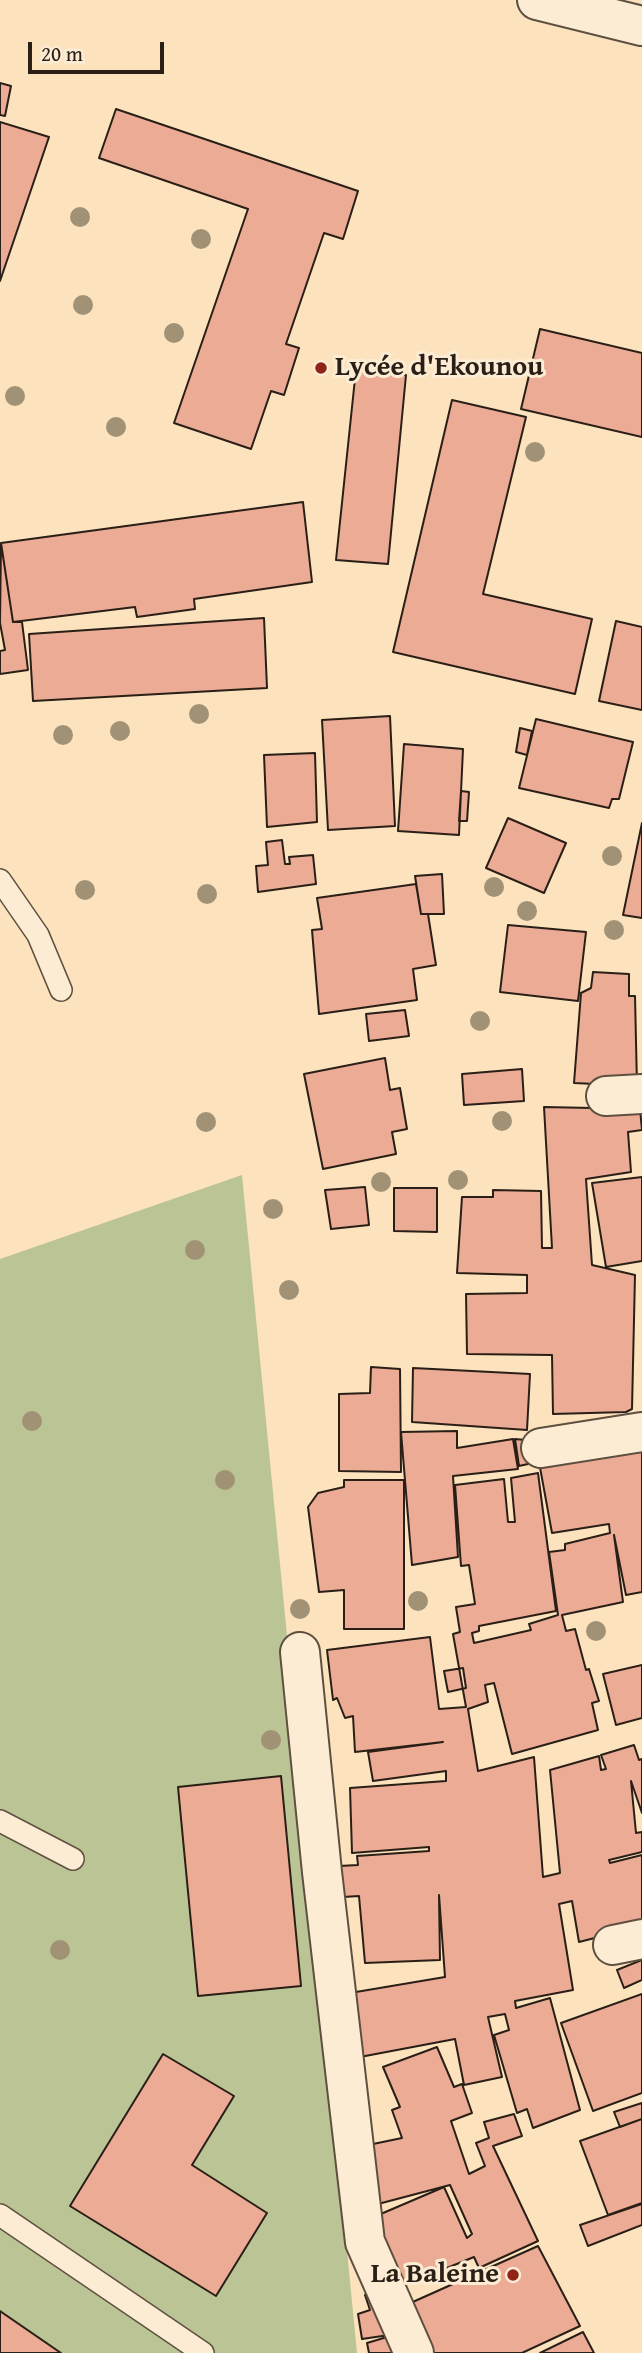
<!DOCTYPE html>
<meta charset="utf-8">
<style>
body{margin:0}
#map{position:relative;width:642px;height:2353px;overflow:hidden;background:#fce2bd;font-family:"Gentium Book Plus",serif}
canvas{display:block}
.scale{position:absolute;left:28px;top:42px;width:136px;height:32px;box-sizing:border-box;border:4px solid #2a1f16;border-top:0;padding-left:9px;font-size:21px;line-height:24px;white-space:nowrap;color:#2a1f16;-webkit-text-stroke:5px #fdecd4;paint-order:stroke}
</style>
<div id="map">
<canvas width="642" height="2353"></canvas>
<div class="scale">20 m</div>
</div>
<script>
const ctx = document.querySelector('canvas').getContext('2d');
ctx.lineJoin = 'round';
function paint(path, color) {
  ctx.fillStyle = color;
  ctx.fill(path, 'evenodd');
}
function strokePath(path, color, width, dash) {
  ctx.strokeStyle = color;
  ctx.lineWidth = width;
  ctx.lineCap = dash ? 'butt' : 'round';
  ctx.setLineDash(dash || []);
  ctx.stroke(path);
}
function write(font, color, halo, rows, align = 'center') {
  ctx.font = font + ' "Gentium Book Plus",serif';
  ctx.lineWidth = 6;
  ctx.setLineDash([]);
  ctx.textBaseline = 'middle';
  ctx.strokeStyle = halo;
  ctx.fillStyle = color;
  for (const [text, x, y, turn = 0] of rows) {
    ctx.save();
    ctx.translate(x, y);
    ctx.rotate((+turn || 0) * Math.PI / 180);
    ctx.textAlign = isNaN(turn) ? turn : align;
    if (halo) ctx.strokeText(text, 0, 0);
    ctx.fillText(text, 0, 0);
    ctx.restore();
  }
}
paint(new Path2D(`
 M242,1175l115,1178h-357v-1094z`), '#bbc494');
const building = new Path2D(`
 M0,83l11,3 -6,30 -5,-1z
 M116,109l242,82 -15,48 -19,-6 -38,111 13,4 -15,47 -13,-4 -20,58 -77,-26 74,-214 -149,-51z
 M0,122l49,15 -49,144z
 M540,329l102,24v84l-121,-28z
 M356,369l50,6 -18,189 -52,-4z
 M452,400l74,17 -43,177 109,25 -17,75 -182,-42z
 M303,502l9,80 -118,17 1,10 -58,8 -2,-10 -122,15 -12,-79z
 M1,543l12,79h9l6,48 -28,4v-23l5,-1 -5,-27z
 M264,618l3,70 -234,13 -4,-67z
 M616,621l26,6v83l-43,-9z
 M390,716l5,110 -67,4 -6,-110z
 M536,719l97,23 -14,57h-7l-3,9 -90,-20z
 M520,728l12,3 -5,24 -11,-3z
 M404,744l59,5 -4,86 -61,-4z
 M315,753l2,69 -50,5 -3,-72z
 M461,791l8,1 -2,29h-8z
 M508,818l58,25 -22,50 -58,-25z
 M642,823v95l-19,-3z
 M282,840l3,24h5l-1,-7 24,-2 3,29 -58,8 -2,-26 12,-1 -2,-23z
 M442,874l2,40h-23l-6,-38z
 M416,884l5,30h7l8,51 -23,4 4,31 -98,14 -7,-84 10,-1 -5,-31z
 M508,925l78,7 -8,69 -78,-9z
 M593,972l36,2v22h6l2,90 -63,-3 7,-90 10,-5z
 M405,1010l4,26 -40,5 -3,-27z
 M385,1058l5,32 10,-2 7,41 -15,3 4,22 -73,15 -19,-95z
 M522,1069l2,32 -60,4 -2,-31z
 M544,1107l96,2 2,21 -14,2 3,40 -45,7 6,86 43,10 -3,134 -6,3 -73,2 -1,-59 -85,-1 -1,-60 61,-1v-18l-70,-2 5,-76h31v-7l48,1 1,57h10z
 M642,1177v84l-36,6 -14,-84z
 M365,1187l4,38 -38,4 -6,-39z
 M394,1188h43v44l-43,-1z
 M371,1367l29,2 1,103 -62,-1v-77l31,-1z
 M413,1368l117,6 -3,56 -115,-8z
 M457,1431v17l56,-9 5,30 -65,7 5,81 -46,8 -11,-133z
 M515,1439l10,1 3,24 -9,2z
 M642,1445v147l-16,3 -12,-60 9,67 -61,13 4,16 9,-2 11,41 3,-1 10,32 -7,2 6,27 -86,24 -18,-71 -9,2 3,17 -20,7 10,62 56,-14 9,120 17,-4 -10,-103 49,-14 2,14 5,-1 -5,-14 33,-10 5,15 3,-1v54l-11,-32 5,52 6,-1v20l-33,8 1,3 32,-8v71l-63,16 -7,-41 -13,3 14,86 -58,11 1,7 34,-10 30,112 -47,18 -6,-19 -10,4 -23,-78 15,-5 -4,-16 -17,3 14,60 -38,8 -9,-46 -95,18 -10,-64 95,-16 -6,-82 1,65 -75,3 -6,-67 -16,1 -4,-31 19,-1 -1,-9 72,-5v-4l-77,6 -2,-65 96,-7v-10l-73,10 -5,-29 75,-10 -88,10 -2,-36 -8,2 -8,-20 -4,2 -6,-50 103,-13 9,72 27,-2 -13,-73 7,-2 -4,-25 19,-3 -6,-39 -8,1 -6,-81 49,-6 4,43h7l-4,-44 27,-5 18,138 -77,15v5l-7,2 2,10 57,-13 -2,-6 29,-9 -9,-63 16,-2v-6l45,-11 -1,-9 -57,9 -13,-71z
 M344,1480h60v149h-60v-39l-25,2 -11,-85 10,-14 26,-6z
 M642,1665v53l-26,7 -13,-51z
 M463,1668l3,20 -18,4 -4,-21z
 M281,1776l20,210 -103,10 -20,-209z
 M642,1960v20l-18,8 -7,-18z
 M642,1994v99l-49,18 -32,-88z
 M437,2047l17,40 8,-3 10,29 -21,8 18,53 16,-8 -9,-23 13,-5 -5,-16 30,-8 8,22 -29,10 45,95 -59,27 -5,-11 -74,30 -31,-68 75,-32 23,51 5,-4 -22,-49 -72,19 -5,-60 29,-6 -10,-28 8,-3 -17,-40z
 M163,2054l71,42 -42,69 75,48 -51,83 -146,-90z
 M642,2103v16l-22,8 -6,-15z
 M642,2119v84l-34,12 -28,-74z
 M642,2204v21l-54,21 -8,-21z
 M538,2246l42,80 -58,27h-94l-22,-48z
 M382,2288l14,46 -34,5 -4,-25 12,-4 -5,-15z
 M0,2311l61,42h-61z
 M583,2332l11,21h-54z
 M397,2334l7,19h-35l-2,-10z`);
paint(building, '#ebab95');
strokePath(building, '#2a1f16', 2);
const lane = new Path2D(`
 M0,880l38,55 23,55
 M0,1821l73,38
 M0,2215l203,138`);
const street = new Path2D(`
 M537,0l105,26
 M606,1096l36,-2
 M541,1448l101,-16
 M300,1652l22,220 43,370 49,111
 M613,1945l29,-6`);
strokePath(lane, '#5e5040', 24);
strokePath(street, '#5e5040', 42);
strokePath(lane, '#fdecd4', 21);
strokePath(street, '#fdecd4', 38);
ctx.fillStyle = '#a19276';
for (const [x, y] of [
 [80,217],
 [201,239],
 [83,305],
 [174,333],
 [15,396],
 [116,427],
 [535,452],
 [199,714],
 [120,731],
 [63,735],
 [612,856],
 [494,887],
 [85,890],
 [207,894],
 [527,911],
 [614,930],
 [480,1021],
 [502,1121],
 [206,1122],
 [458,1180],
 [381,1182],
 [273,1209],
 [195,1250],
 [289,1290],
 [32,1421],
 [225,1480],
 [418,1601],
 [300,1609],
 [596,1631],
 [271,1740],
 [60,1950]
]) {
  ctx.beginPath();
  ctx.arc(x, y, 10, 0, 2 * Math.PI);
  ctx.fill();
}
for (const [x, y, r, color] of [
 [321,368,7,"#8f2418"],
 [513,2275,7,"#8f2418"]
]) {
  const dot = new Path2D();
  dot.arc(x, y, r, 0, 2 * Math.PI);
  ctx.fillStyle = color;
  ctx.fill(dot);
  strokePath(dot, '#fdecd4', 2.5);
}
write('bold 28px', '#2a1f16', '#fdecd4', [
 ["Lycée d'Ekounou",335,368],
 ["La Baleine",499,2275,"right"]
], 'left');
</script>
